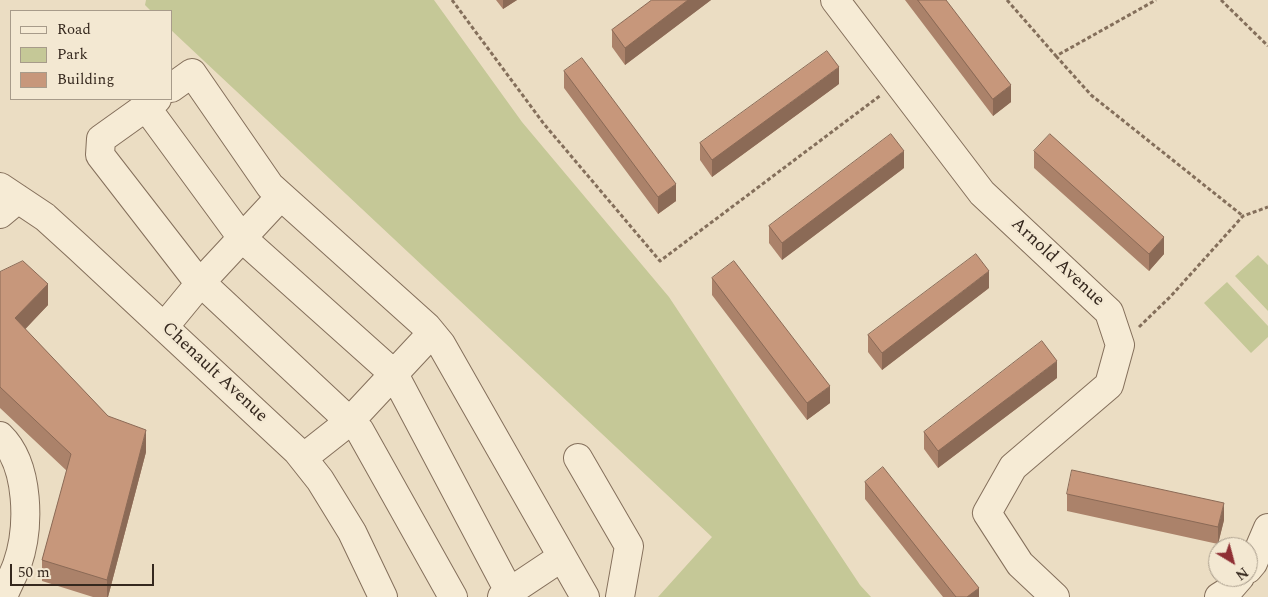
<!DOCTYPE html>
<style>
body{margin:0}
#map{position:relative;width:1268px;height:597px;overflow:hidden;background:#ebddc3;font-family:Spectral,serif}
canvas{display:block}
.legend{position:absolute;left:10px;top:10px;width:162px;height:90px;box-sizing:border-box;background:#f3e8d2;border:1px solid #a79b8a;margin:0;padding:6px 9px;list-style:none;font-size:15px;color:#35281e}
.legend li{display:flex;align-items:center;gap:10px;height:25px}
.legend b{width:25px;border:1px solid #a79b8a}
.north{position:absolute;left:1208px;top:537px;width:50px;height:50px;box-sizing:border-box;background:#f3e8d2;border:1px solid #a79b8a;border-radius:50%;rotate:143deg;font-size:14px;font-weight:700;line-height:20px;text-align:center;color:#35281e}
.north::after{content:'';display:block;margin:auto;width:18px;height:22px;background:#8f2f34;clip-path:polygon(50% 0,100% 100%,50% 72%,0 100%)}
.scale{position:absolute;left:10px;top:564px;width:144px;height:22px;box-sizing:border-box;border:2px solid #35281e;border-top:0;padding-left:6px;font-size:15px;line-height:18px;white-space:nowrap;color:#35281e;-webkit-text-stroke:4px #f3e8d2;paint-order:stroke}
</style>
<div id="map">
<canvas width="1268" height="597"></canvas>
<ul class="legend">
<li><b style="height:6px;background:#f6ebd5"></b>Road</li>
<li><b style="height:14px;background:#c5c897"></b>Park</li>
<li><b style="height:14px;background:#c7977b"></b>Building</li>
</ul>
<div class="north">N</div>
<div class="scale">50 m</div>
</div>
<script>
const ctx = document.querySelector('canvas').getContext('2d');
ctx.lineJoin = 'round';
function paint(path, color) {
  ctx.fillStyle = color;
  ctx.fill(path, 'evenodd');
}
function strokePath(path, color, width, dash) {
  ctx.strokeStyle = color;
  ctx.lineWidth = width;
  ctx.lineCap = dash ? 'butt' : 'round';
  ctx.setLineDash(dash || []);
  ctx.stroke(path);
}
function write(font, color, halo, rows, align = 'center') {
  ctx.font = font + ' Spectral,serif';
  ctx.lineWidth = 5;
  ctx.setLineDash([]);
  ctx.textBaseline = 'middle';
  ctx.strokeStyle = halo;
  ctx.fillStyle = color;
  for (const [text, x, y, turn = 0] of rows) {
    ctx.save();
    ctx.translate(x, y);
    ctx.rotate((+turn || 0) * Math.PI / 180);
    ctx.textAlign = isNaN(turn) ? turn : align;
    if (halo) ctx.strokeText(text, 0, 0);
    ctx.fillText(text, 0, 0);
    ctx.restore();
  }
}
paint(new Path2D(`
 M146,0h288l88,122 147,175 191,288 11,12h-213l54,-60 -541,-507v-19h-20l-6,-6z
 M1258,255l10,10v46l-33,-35z
 M1227,282l41,44v11l-17,16 -47,-50z`), '#c5c897');
const minor = new Path2D(`
 M835,0l147,193 127,119 11,33 -11,40 -96,82 -26,46 33,51 35,33
 M171,88l21,-15 78,113 157,141 14,17 144,253
 M157,99l-56,40 -1,16 93,120 167,156 93,166
 M146,107l96,131 152,136 118,223
 M0,187l45,30 33,30 219,204 23,29 32,52 31,65
 M0,214l18,-15
 M164,327l37,-45 80,-86
 M0,436c30,29 30,92 17,129 -4,11 -10,21 -14,32
 M303,458l47,-37 82,-88
 M578,458l51,88 -9,51
 M1248,569l5,-6 15,-35
 M502,597l60,-40
 M1219,597l8,-5 13,-15`);
strokePath(minor, '#846f5b', 30);
strokePath(new Path2D(`
 M452,0l92,124 116,137 221,-166
 M1007,0l49,56 100,-56
 M1221,0l47,46
 M1056,56l35,39 152,121
 M1139,327l32,-31 72,-80 25,-9`), '#846f5b', 3, [4, 2.5]);
strokePath(minor, '#f6ebd5', 28);
paint(new Path2D(`
 M496,0h21l-14,9z
 M652,0h59l-86,65 -13,-18v-17z
 M905,0h41l65,102 -18,14z
 M564,71l112,130 -18,13 -94,-126z
 M839,84l-127,93 -12,-17v-17z
 M1034,151l130,103 -15,17 -115,-103z
 M904,168l-122,92 -13,-17v-17z
 M0,272l48,33 -23,24 83,87 38,36 -38,145h-15l-51,-16v-21l25,-89 -67,-63z
 M712,278l118,125 -23,17 -95,-125z
 M989,288l-107,82 -14,-18v-17z
 M1057,378l-119,90 -14,-19v-17z
 M865,482l114,115h-36l-78,-98z
 M1067,494l157,26 -6,24 -151,-33z`), '#ab826a');
paint(new Path2D(`
 M503,0h14l-14,9z
 M688,0h23l-86,65v-17z
 M839,67v17l-127,93v-17z
 M1011,85v17l-18,14v-17z
 M904,151v17l-122,92v-17z
 M676,184v17l-18,13v-17z
 M1164,237v17l-15,17v-17z
 M989,271v17l-107,82v-17z
 M48,284v21l-33,35v-22z
 M1057,361v17l-119,90v-17z
 M830,386v17l-23,17v-17z
 M146,430v22l-38,145h-1v-17z
 M1224,503v17l-6,24v-17z
 M979,588v9h-12z`), '#8b6a56');
const building = new Path2D(`
 M652,0h36l-63,48 -13,-18z
 M918,0h28l65,85 -18,14z
 M827,51l12,16 -127,93 -12,-17z
 M582,58l94,126 -18,13 -94,-126z
 M891,134l13,17 -122,92 -13,-17z
 M1050,134l114,103 -15,17 -115,-103z
 M976,254l13,17 -107,82 -14,-18z
 M23,261l25,23 -33,34 93,98 38,14 -39,150 -65,-20 29,-106 -71,-67v-115z
 M734,261l96,125 -23,17 -95,-125z
 M1042,341l15,20 -119,90 -14,-19z
 M883,467l96,121 -12,9h-11l-91,-115z
 M1072,470l152,33 -6,24 -151,-33z`);
paint(building, '#c7977b');
strokePath(building, '#8b6a56', 1);
write('18px', '#35281e', '#f3e8d2', [
 ["Arnold Avenue",1057,263,43],
 ["Chenault Avenue",214,373,43]
]);
</script>
